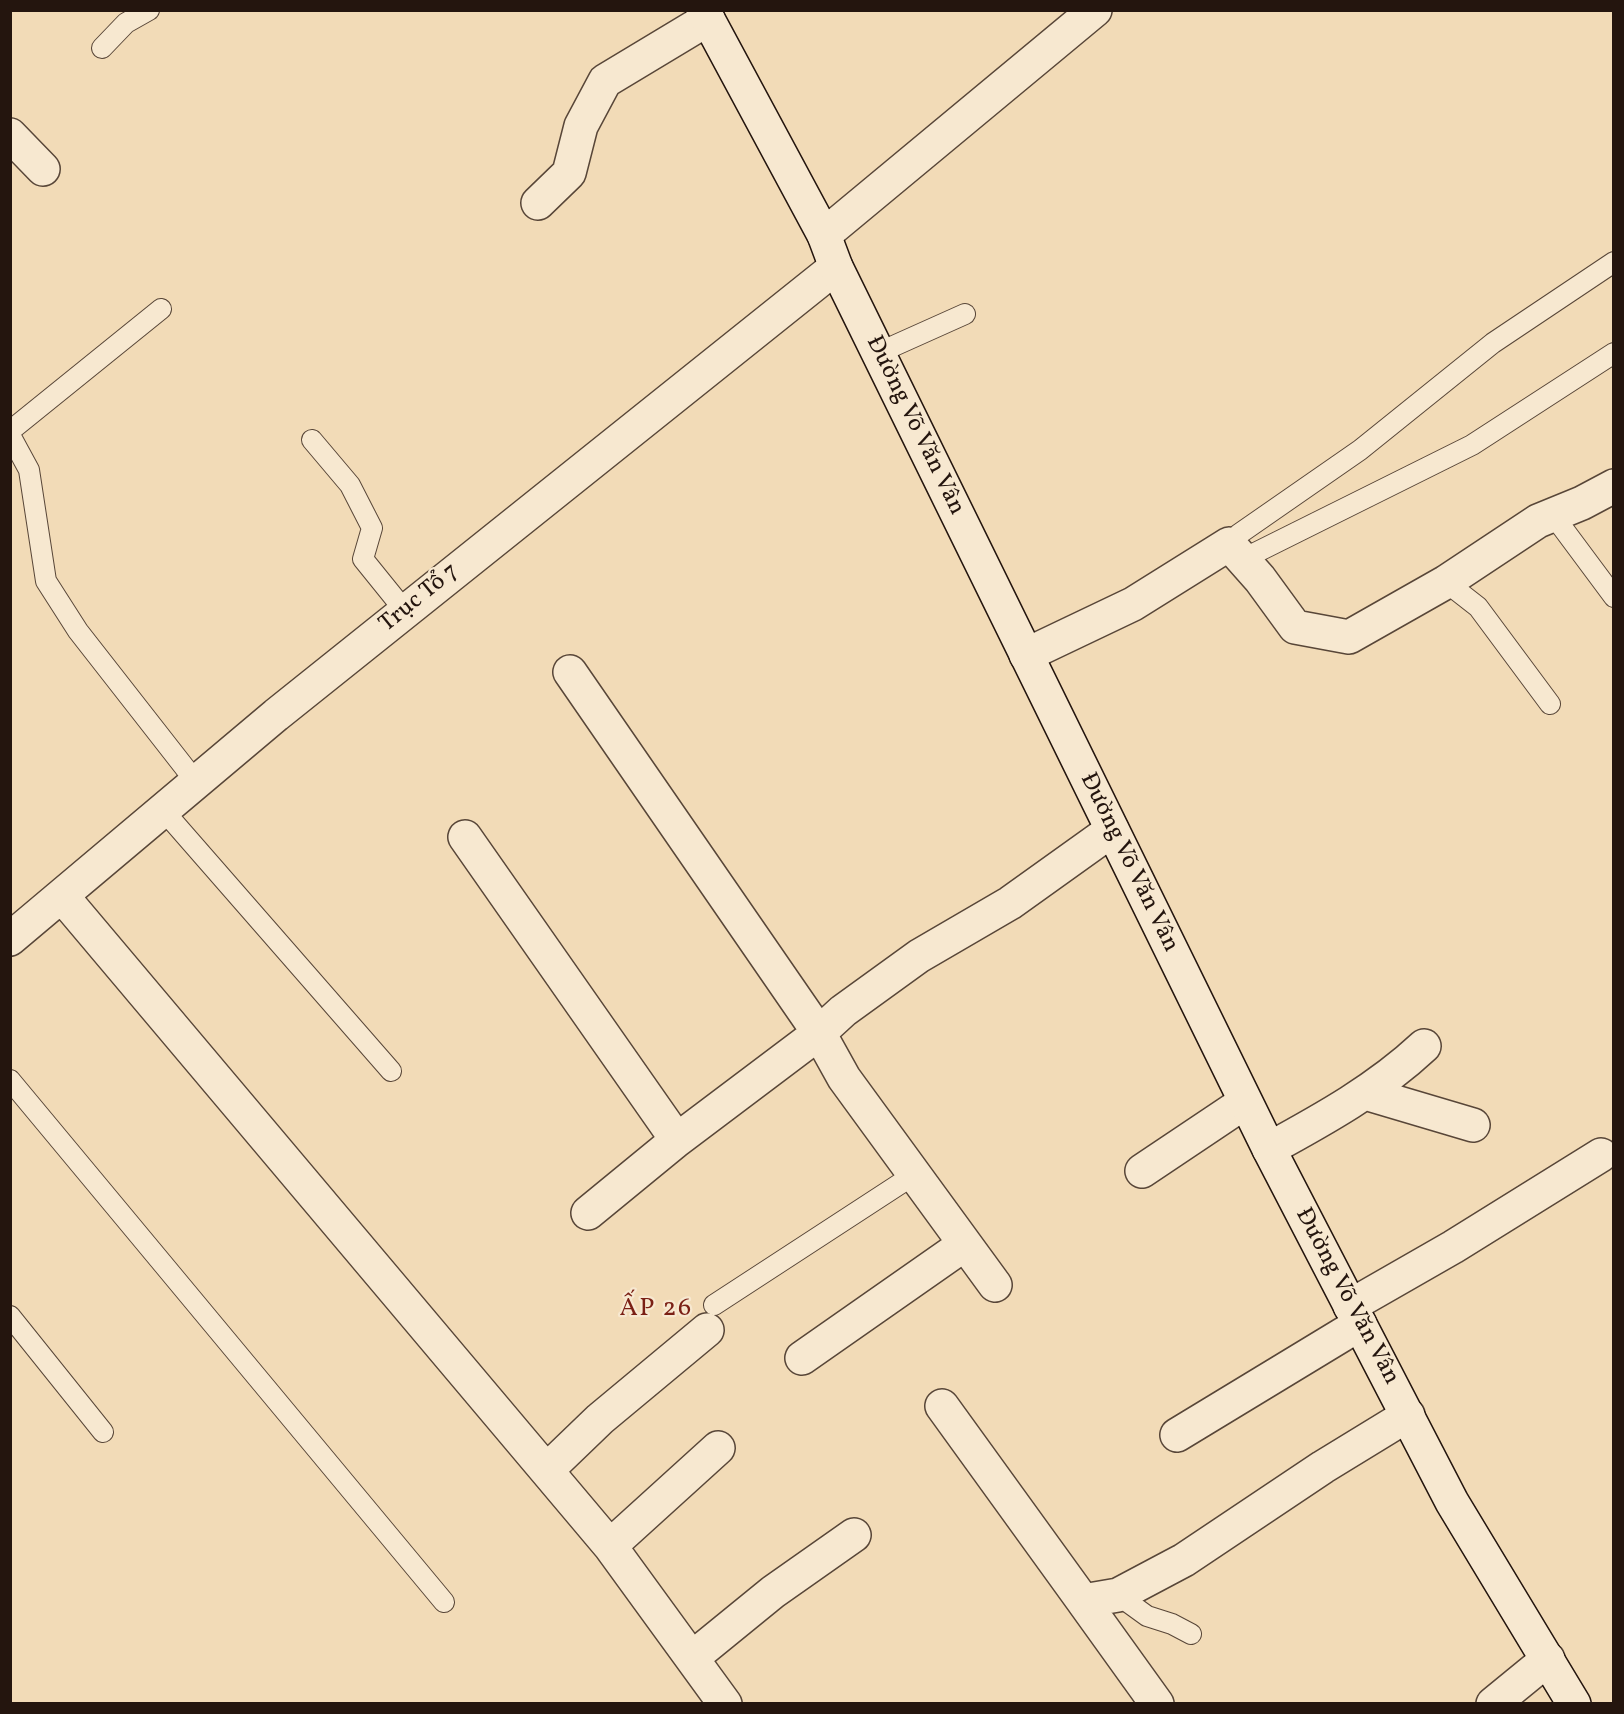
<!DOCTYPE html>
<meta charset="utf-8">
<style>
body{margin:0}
#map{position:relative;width:1624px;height:1714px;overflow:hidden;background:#f2dbb7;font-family:Vollkorn,serif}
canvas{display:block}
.frame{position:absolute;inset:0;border:12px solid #24150e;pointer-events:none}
</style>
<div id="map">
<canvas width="1624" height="1714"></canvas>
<div class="frame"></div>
</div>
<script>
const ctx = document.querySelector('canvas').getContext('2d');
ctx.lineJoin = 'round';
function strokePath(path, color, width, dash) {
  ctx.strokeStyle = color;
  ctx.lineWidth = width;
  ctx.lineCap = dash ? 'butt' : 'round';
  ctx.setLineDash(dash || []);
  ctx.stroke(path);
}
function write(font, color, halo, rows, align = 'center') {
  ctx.font = font + ' Vollkorn,serif';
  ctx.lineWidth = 4.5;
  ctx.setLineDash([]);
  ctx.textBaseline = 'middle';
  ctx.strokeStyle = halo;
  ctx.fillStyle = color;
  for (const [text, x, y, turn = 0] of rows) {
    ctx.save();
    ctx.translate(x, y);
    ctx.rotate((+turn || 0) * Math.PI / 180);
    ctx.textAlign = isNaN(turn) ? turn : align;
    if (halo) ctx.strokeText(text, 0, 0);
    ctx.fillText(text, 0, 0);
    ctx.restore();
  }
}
const lane = new Path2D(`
 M102,48l24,-25 23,-13
 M878,353l87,-39
 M10,431l151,-122
 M10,435l19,35 17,111 32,50 118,151
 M312,440l38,45 22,43 -9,31 42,52
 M1553,515l61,82
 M1229,544l10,-10 121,-84 133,-107 121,-81
 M1243,559l229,-114 142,-92
 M1446,582l32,25 72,97
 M163,810l228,261
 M10,1080l434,522
 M714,1305l201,-131
 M10,1316l93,116
 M1118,1595l29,21 25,8 19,10`);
const street = new Path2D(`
 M10,135l33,34
 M538,203l31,-30 12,-47 24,-45 103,-62
 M824,235l271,-225
 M1026,655l107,-51 96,-60 31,35 35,48 54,10 97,-55 92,-61 44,-18 32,-17
 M570,672l249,361 25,45 151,207
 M465,837l212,303 142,-107 24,-22 76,-55 91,-53 102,-73
 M62,896l548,650 115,158
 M10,939l266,-224 560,-448
 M1365,1093l108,32
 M1269,1149c55,-30 109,-60 155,-103
 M1142,1171l103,-69
 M588,1213l89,-73
 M1350,1306l103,-59 148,-92
 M802,1358l163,-114
 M942,1406l141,195 35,-6 66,-35 139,-93 85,-52
 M1177,1435l183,-111
 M547,1470l53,-51 107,-89
 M610,1546l108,-98
 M1083,1601l74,103
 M692,1658l81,-66 81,-57
 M1493,1704l55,-45`);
const secondary = new Path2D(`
 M703,10l121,225 12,32 433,882 183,353 122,202`);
strokePath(lane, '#584638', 22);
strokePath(street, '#584638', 36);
strokePath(secondary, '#24150e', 36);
strokePath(lane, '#f7e8d0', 20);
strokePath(street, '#f7e8d0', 33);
strokePath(secondary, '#f7e8d0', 33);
write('24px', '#24150e', '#f7e8d0', [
 ["Đường Võ Văn Vân",914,426,64],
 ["Trục Tổ 7",420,599,-39],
 ["Đường Võ Văn Vân",1128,863,64],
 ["Đường Võ Văn Vân",1346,1297,62]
]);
ctx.letterSpacing = '1.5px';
write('26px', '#7a1f14', '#f7e8d0', [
 ["ẤP 26",656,1310]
]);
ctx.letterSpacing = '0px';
</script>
